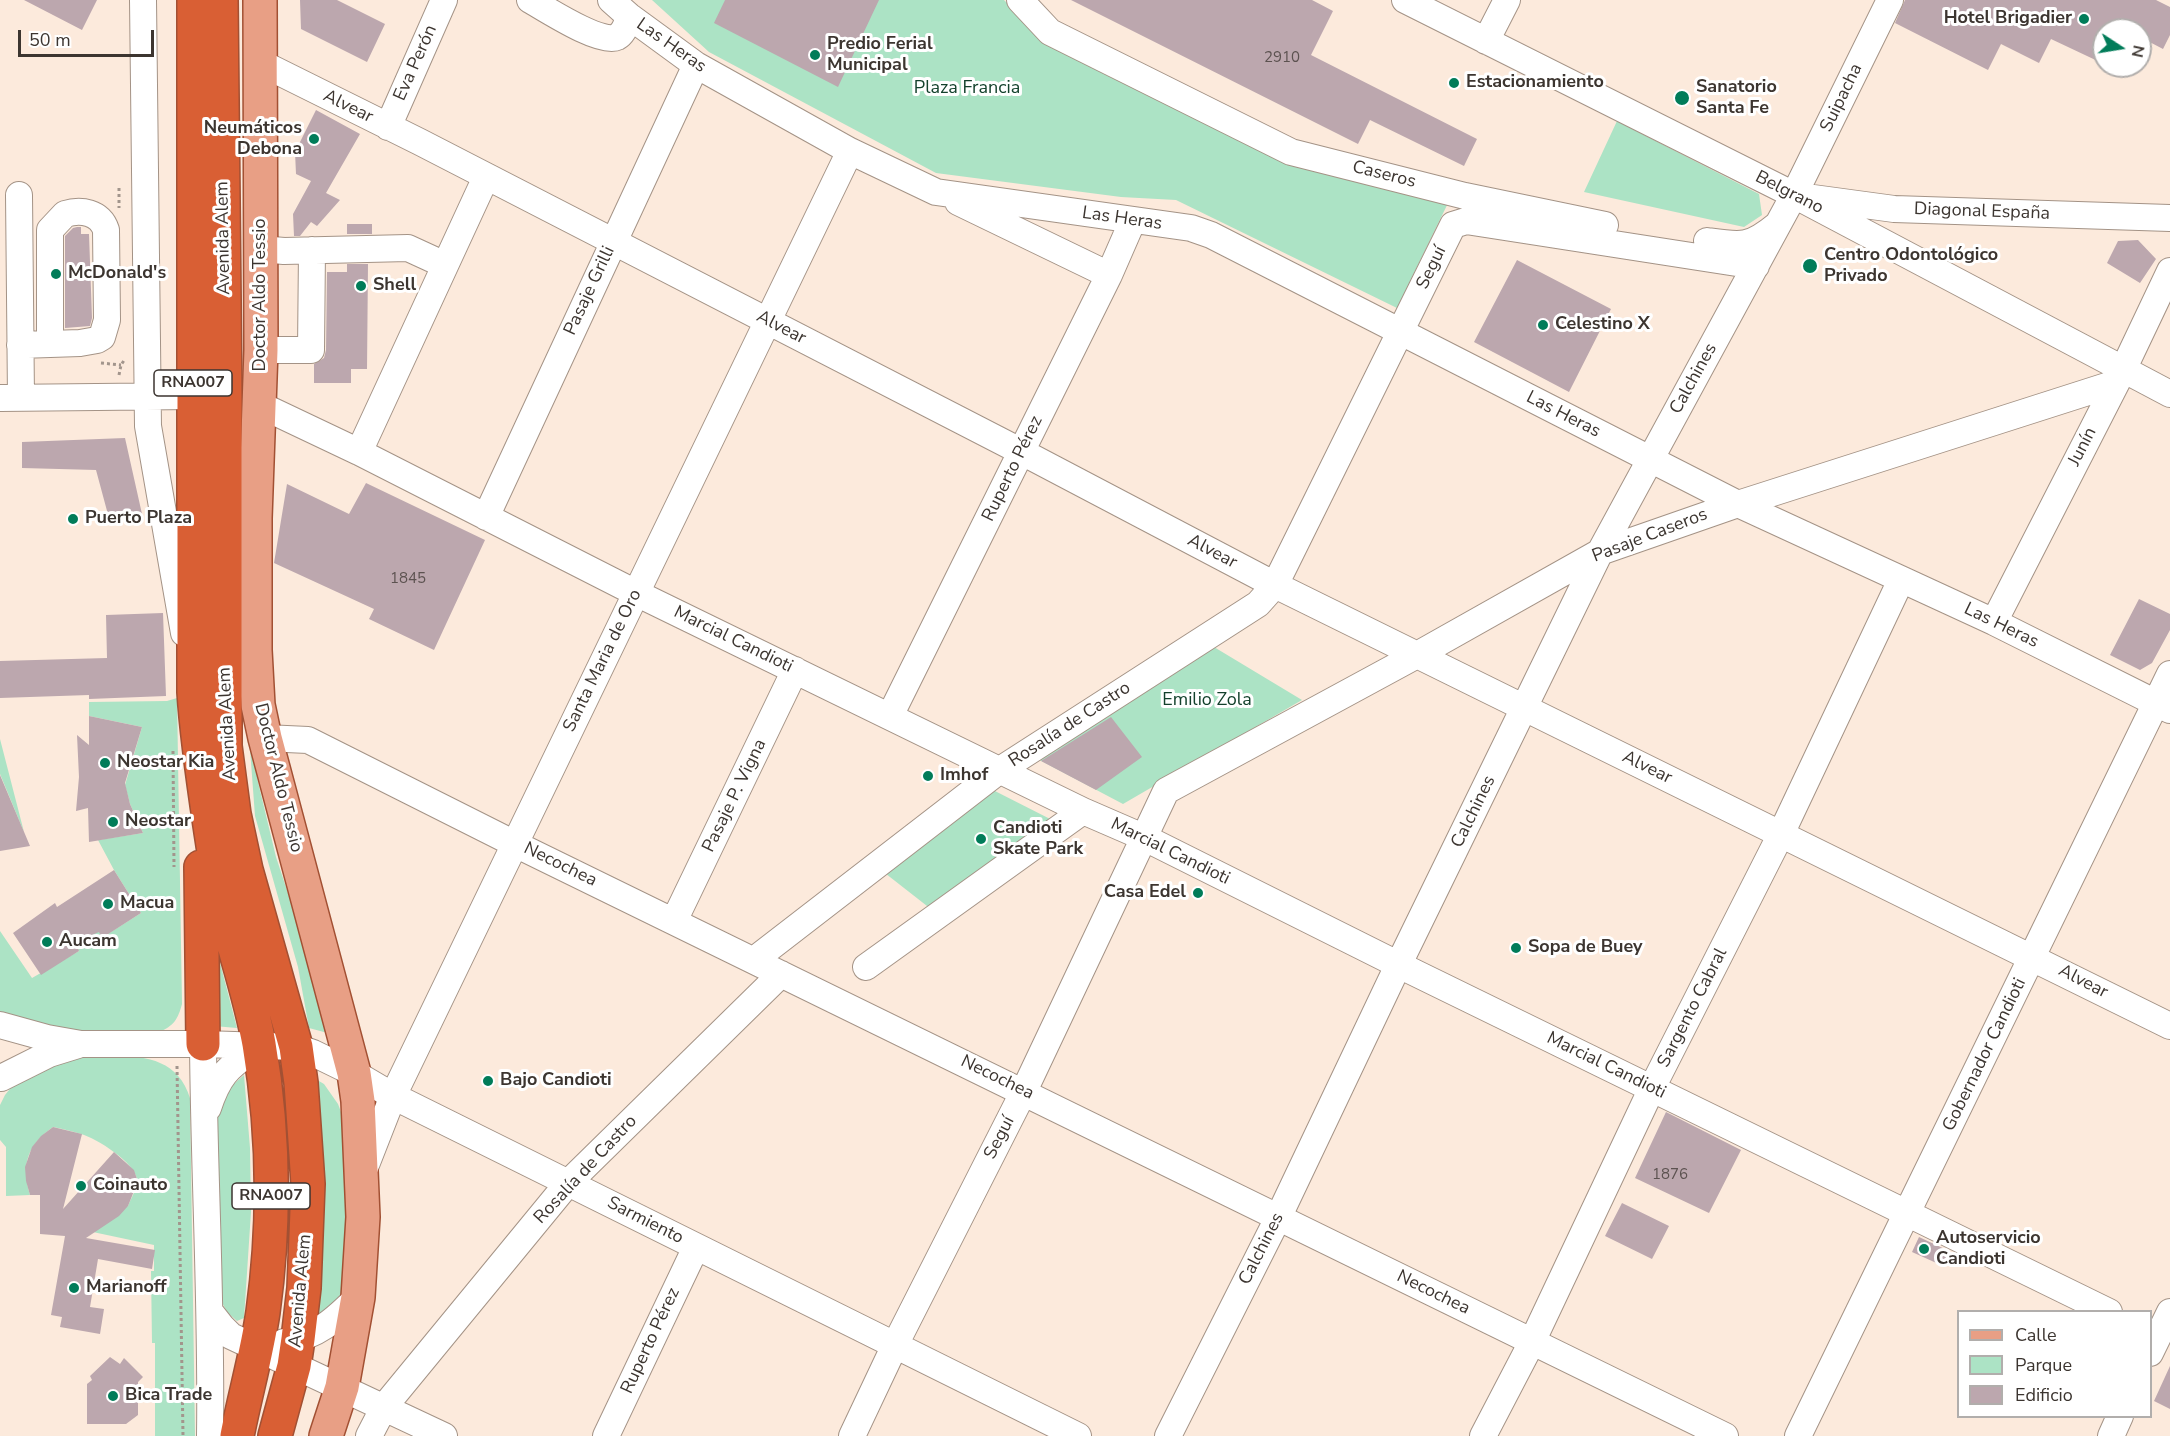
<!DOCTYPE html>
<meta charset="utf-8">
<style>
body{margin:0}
#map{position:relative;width:2170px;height:1436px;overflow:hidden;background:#fceadc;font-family:"Nunito Sans",sans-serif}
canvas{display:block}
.legend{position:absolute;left:1957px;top:1310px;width:195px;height:108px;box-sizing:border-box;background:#fff;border:2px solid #b1aeac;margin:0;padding:8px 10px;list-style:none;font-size:18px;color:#3c3530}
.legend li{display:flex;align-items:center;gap:12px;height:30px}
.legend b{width:30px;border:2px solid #b1aeac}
.north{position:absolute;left:2092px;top:18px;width:60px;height:60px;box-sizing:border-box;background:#fff;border:2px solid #b1aeac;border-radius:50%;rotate:102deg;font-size:16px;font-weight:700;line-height:24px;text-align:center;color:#3c3530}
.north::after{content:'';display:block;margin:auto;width:21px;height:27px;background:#017c59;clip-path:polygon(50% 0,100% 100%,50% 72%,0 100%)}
.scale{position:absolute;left:18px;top:30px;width:136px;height:27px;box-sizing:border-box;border:3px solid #3c3530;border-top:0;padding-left:8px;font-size:18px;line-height:21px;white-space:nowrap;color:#3c3530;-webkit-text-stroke:4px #fff;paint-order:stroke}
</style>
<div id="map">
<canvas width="2170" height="1436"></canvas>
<ul class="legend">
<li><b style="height:8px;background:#e89f85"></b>Calle</li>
<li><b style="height:16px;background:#ace3c5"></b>Parque</li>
<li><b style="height:16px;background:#bca7ae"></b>Edificio</li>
</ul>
<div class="north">N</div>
<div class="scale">50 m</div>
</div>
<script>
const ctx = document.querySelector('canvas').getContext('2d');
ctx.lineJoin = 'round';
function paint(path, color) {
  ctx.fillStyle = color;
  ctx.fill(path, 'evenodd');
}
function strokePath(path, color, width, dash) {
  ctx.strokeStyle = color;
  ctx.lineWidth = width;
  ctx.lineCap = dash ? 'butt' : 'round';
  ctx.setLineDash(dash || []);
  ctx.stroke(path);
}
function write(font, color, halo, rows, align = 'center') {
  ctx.font = font + ' "Nunito Sans",sans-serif';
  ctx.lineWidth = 6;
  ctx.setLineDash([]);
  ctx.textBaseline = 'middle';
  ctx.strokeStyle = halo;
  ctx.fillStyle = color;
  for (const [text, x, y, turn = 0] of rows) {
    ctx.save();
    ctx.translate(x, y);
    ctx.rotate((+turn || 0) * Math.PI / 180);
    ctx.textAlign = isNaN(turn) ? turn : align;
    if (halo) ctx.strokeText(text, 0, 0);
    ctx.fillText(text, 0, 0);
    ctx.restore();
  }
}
paint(new Path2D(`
 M652,0h352l31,31 246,127 169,41 -53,109 -221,-108 -55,-3 -185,-24 -227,-121z
 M1617,121l142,73 3,21 -18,12 -160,-35z
 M1209,644l93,56 -179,104 -91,-48z
 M177,698l5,306c-4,15 -8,22 -23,28l-85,1 -74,-18v-84l32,47 47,-27 -4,-10 13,-4 9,-10 6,10 38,-24 -27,-43 -16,-30 45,-7 -13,-29 -5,-19 17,-58 -53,-11v-14l78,-1z
 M248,722l10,60 18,75 59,178 -26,-7 -11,-61 -43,-151z
 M0,739l24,93 -24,-58z
 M987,787l75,38 -126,88 -55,-43z
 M218,955l19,73 -23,-2z
 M72,1057c43,0 102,-12 118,41l5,338h-40v-93h-3l-1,-72h3v-26l-80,-17 54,-22c3,-8 9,-17 9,-26 -1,-17 -41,-42 -56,-46 -9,-3 -18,-5 -28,-7 -26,19 -32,37 -23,68l-24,1v-49l-6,-7v-35l5,-10 8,-10z
 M307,1074l17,10 14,20 9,24 1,132 -4,30 -17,23 -21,11z
 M244,1075l6,73 1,64 -7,106 -7,3 -10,-9 -10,-19 -2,-166c4,-28 8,-34 29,-52z`), '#ace3c5');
paint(new Path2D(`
 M24,0h73l-15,30z
 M300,0h37l48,24 -18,38 -66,-33z
 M725,0h154l-41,87 -124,-64z
 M1071,0h241l21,11 -22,44 166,84 -13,27 -94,-46 -12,24z
 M1905,0h251l14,7v28l-7,14 -23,-12v-7h-36v34l-53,-25 -12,24 -38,-19 -13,26 -93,-47z
 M316,110l44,24 -34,59 14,7 -23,26 -6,-4 -11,14h-6l-1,-22 18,-33 -15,-7 -1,-22z
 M347,224h25v10h-25z
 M77,227h4v7h8l3,84 -2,8 -25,2v-92l8,-8z
 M2138,240l18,19 -16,24 -33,-20 11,-22z
 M1517,260l94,49 -42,83 -95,-50z
 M347,264h25h-4l-1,105h-16v14h-37v-19l10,-6 2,-8 1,-78h20z
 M125,438l17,76 -32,8 -14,-52 -74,-2v-26z
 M366,483l119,57 -51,110 -65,-31 5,-10 -100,-46 13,-79 62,30z
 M2139,599l31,15v16l-18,33 -12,7 -30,-15z
 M163,613l3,83 -77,3v-4l-89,3v-37l107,-3 -1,-43z
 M89,716l53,11 -17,56 5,21 13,29 -54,9 -1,-34 -12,3 3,-34 -2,-42 12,10z
 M1111,717l31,40 -46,33 -55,-29z
 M0,775l30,71 -30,5z
 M114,870l27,43 -39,25 -3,-6 -23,10 3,9 -38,24 -28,-42 42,-30 2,4z
 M1666,1112l75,38 -32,63 -74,-35z
 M53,1127l29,7 -19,75 51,-57 20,18 3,9 -3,12 -6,15 -9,10 -33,22 69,12 -3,19 -54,-10 -8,48 14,2 -4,25 -40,-7 2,-10 -11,-2 14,-79 -25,-2v-39h-10l-4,-14 -1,-14 7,-20 9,-11z
 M1622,1203l47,23 -17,33 -47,-23z
 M1919,1237l30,14 -6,15 -31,-14z
 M110,1357l10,7 4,-6 19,19 -5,5v33l-12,9h-39v-40l5,-4 -2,-4z
 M2170,1366v43l-16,-8z`), '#bca7ae');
const minor = new Path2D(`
 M143,0l5,426 36,207
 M530,0c16,9 71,45 87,37 7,-4 10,-13 12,-21
 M611,0l18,16 67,49 154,86 86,41 255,36 20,7 527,269 256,118 176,88
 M1020,0l30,32 241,120 174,44 140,29
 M1405,0l389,195 376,199
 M1486,41l21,-41
 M261,63l159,79 602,310 253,133 895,441
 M388,127l56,-127
 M19,195l2,203
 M1813,198l81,11 276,9
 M958,202l151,73
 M1707,241c34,5 42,7 70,-16
 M261,249l23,2 124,-3 37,17
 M20,345l60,-2 17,-3 5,-3 5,-17 -1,-90c-6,-18 -25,-21 -41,-16l-15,16v114
 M261,350h50l1,-100
 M0,398l193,-2
 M260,405l99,47 277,141 447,218 60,26 256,128 710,347
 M359,452l127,-275
 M486,517l210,-452
 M1994,622l129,-252 47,-99
 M890,716l219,-441 24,-55
 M265,738l43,2 207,104 1210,592
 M674,921l121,-251
 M754,960l246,-190 258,-166 17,-19 178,-360 13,-4 290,45
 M866,967l217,-156
 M0,1025l47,13 34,6h122l93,3 17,6 41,20 39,23 685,340
 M203,1044c1,131 9,261 7,392
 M1,1078l48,-24 29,-9
 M208,1108c12,-37 22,-41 51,-63
 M364,1170l29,-74 457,-945
 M211,1313l11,14 9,9 213,100
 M284,1342c34,-6 51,-22 74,-45
 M2150,1353l20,-41
 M369,1436l15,-29 184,-224 213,-209
 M606,1436l90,-189
 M852,1436l43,-91 129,-254 142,-300 251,-136 183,-103 138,-48 378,-121
 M1168,1436l110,-218 115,-242 207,-424 194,-357 96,-195
 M1483,1436l49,-94 120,-254 129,-254 120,-254
 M1798,1436l372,-762
 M2111,1436l9,-20`);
const major = new Path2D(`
 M260,0l1,350 -6,168v132l3,55 7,33 89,335 4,28 5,116 -5,80 -16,90 -16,49`);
const highway = new Path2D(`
 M194,0v692c3,47 10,93 17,140 4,25 7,51 13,76 11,45 27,90 35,136 15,88 16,180 4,268 -6,41 -18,83 -26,124
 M221,0l4,400v346l9,68 12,56 50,177 5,36 7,101 -4,104 -6,51 -4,27 -19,70
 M201,867l2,177`);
strokePath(minor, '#a49386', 28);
strokePath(major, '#a25033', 36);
strokePath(highway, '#a25033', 36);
strokePath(new Path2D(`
 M119,188v20
 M101,363l20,2
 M119,375l2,-10 4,-6
 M173,751l1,116
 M177,1066l6,370`), '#a2958c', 3, [3, 3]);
strokePath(minor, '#fff', 26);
strokePath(major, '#e89f85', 33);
strokePath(highway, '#d95f34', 33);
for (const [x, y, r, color] of [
 [2084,19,6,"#017c59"],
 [815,55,6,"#017c59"],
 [1454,83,6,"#017c59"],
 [1682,98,8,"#017c59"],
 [314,139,6,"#017c59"],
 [1810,266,8,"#017c59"],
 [56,274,6,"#017c59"],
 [361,286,6,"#017c59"],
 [1543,325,6,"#017c59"],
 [73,519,6,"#017c59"],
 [105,763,6,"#017c59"],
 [928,776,6,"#017c59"],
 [113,822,6,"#017c59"],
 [981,839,6,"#017c59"],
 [1198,893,6,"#017c59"],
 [108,904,6,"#017c59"],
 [47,942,6,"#017c59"],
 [1516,948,6,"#017c59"],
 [488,1081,6,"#017c59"],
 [81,1186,6,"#017c59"],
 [1924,1249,6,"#017c59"],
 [74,1288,6,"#017c59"],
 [113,1396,6,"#017c59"]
]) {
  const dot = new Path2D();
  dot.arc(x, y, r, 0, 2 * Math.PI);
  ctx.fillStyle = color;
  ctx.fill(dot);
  strokePath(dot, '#fff', 2);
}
write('15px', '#5c5250', null, [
 ["2910",1282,58],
 ["1845",408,579],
 ["1876",1670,1175]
]);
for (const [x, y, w] of [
 [193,383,78],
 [271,1196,78]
]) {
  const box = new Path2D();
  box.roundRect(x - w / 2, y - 13, w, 26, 4.5);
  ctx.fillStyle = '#fff';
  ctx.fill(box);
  strokePath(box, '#3c3530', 1.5);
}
write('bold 16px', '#3c3530', null, [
 ["RNA007",193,383],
 ["RNA007",271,1196]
]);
write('bold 18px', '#3c3530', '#fff', [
 ["Hotel Brigadier",2072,19,"right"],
 ["Predio Ferial",827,45],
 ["Municipal",827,66],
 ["Estacionamiento",1466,83],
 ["Sanatorio",1696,88],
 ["Santa Fe",1696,109],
 ["Neumáticos",302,129,"right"],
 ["Debona",302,150,"right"],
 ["Centro Odontológico",1824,256],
 ["Privado",1824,277],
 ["McDonald's",68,274],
 ["Shell",373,286],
 ["Celestino X",1555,325],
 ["Puerto Plaza",85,519],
 ["Neostar Kia",117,763],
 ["Imhof",940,776],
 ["Neostar",125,822],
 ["Candioti",993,829],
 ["Skate Park",993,850],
 ["Casa Edel",1186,893,"right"],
 ["Macua",120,904],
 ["Aucam",59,942],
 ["Sopa de Buey",1528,948],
 ["Bajo Candioti",500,1081],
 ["Coinauto",93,1186],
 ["Autoservicio",1936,1239],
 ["Candioti",1936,1260],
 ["Marianoff",86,1288],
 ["Bica Trade",125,1396]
], 'left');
write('18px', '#3c3530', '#fff', [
 ["Las Heras",671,46,35],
 ["Eva Perón",416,63,-66],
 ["Suipacha",1842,98,-64],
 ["Alvear",348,107,26],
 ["Caseros",1384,175,14],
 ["Belgrano",1789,193,27],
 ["Diagonal España",1982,212,2],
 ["Las Heras",1122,219,8],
 ["Avenida Alem",224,238,-91],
 ["Seguí",1432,268,-64],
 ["Pasaje Grilli",590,291,-65],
 ["Doctor Aldo Tessio",261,295,-90],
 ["Alvear",781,328,27],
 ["Calchines",1694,379,-61],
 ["Las Heras",1563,415,27],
 ["Junín",2083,447,-63],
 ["Ruperto Pérez",1013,469,-64],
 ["Pasaje Caseros",1650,536,-21],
 ["Alvear",1212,552,28],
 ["Las Heras",2001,626,26],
 ["Marcial Candioti",733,640,26],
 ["Santa Maria de Oro",603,661,-64],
 ["Avenida Alem",228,724,-93],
 ["Rosalía de Castro",1070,725,-33],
 ["Alvear",1647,768,26],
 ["Doctor Aldo Tessio",278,778,76],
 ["Pasaje P. Vigna",735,796,-64],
 ["Calchines",1474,812,-64],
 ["Marcial Candioti",1170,852,26],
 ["Necochea",560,865,26],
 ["Alvear",2083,982,27],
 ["Sargento Cabral",1693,1008,-63],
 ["Gobernador Candioti",1985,1055,-64],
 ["Marcial Candioti",1606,1066,26],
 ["Necochea",997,1078,26],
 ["Seguí",1000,1138,-63],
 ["Rosalía de Castro",586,1170,-47],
 ["Sarmiento",645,1221,27],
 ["Calchines",1262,1249,-63],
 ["Avenida Alem",301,1291,-85],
 ["Necochea",1433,1293,26],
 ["Ruperto Pérez",651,1341,-65]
]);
write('18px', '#13412c', '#fff', [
 ["Plaza Francia",967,89],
 ["Emilio Zola",1207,701]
]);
</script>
